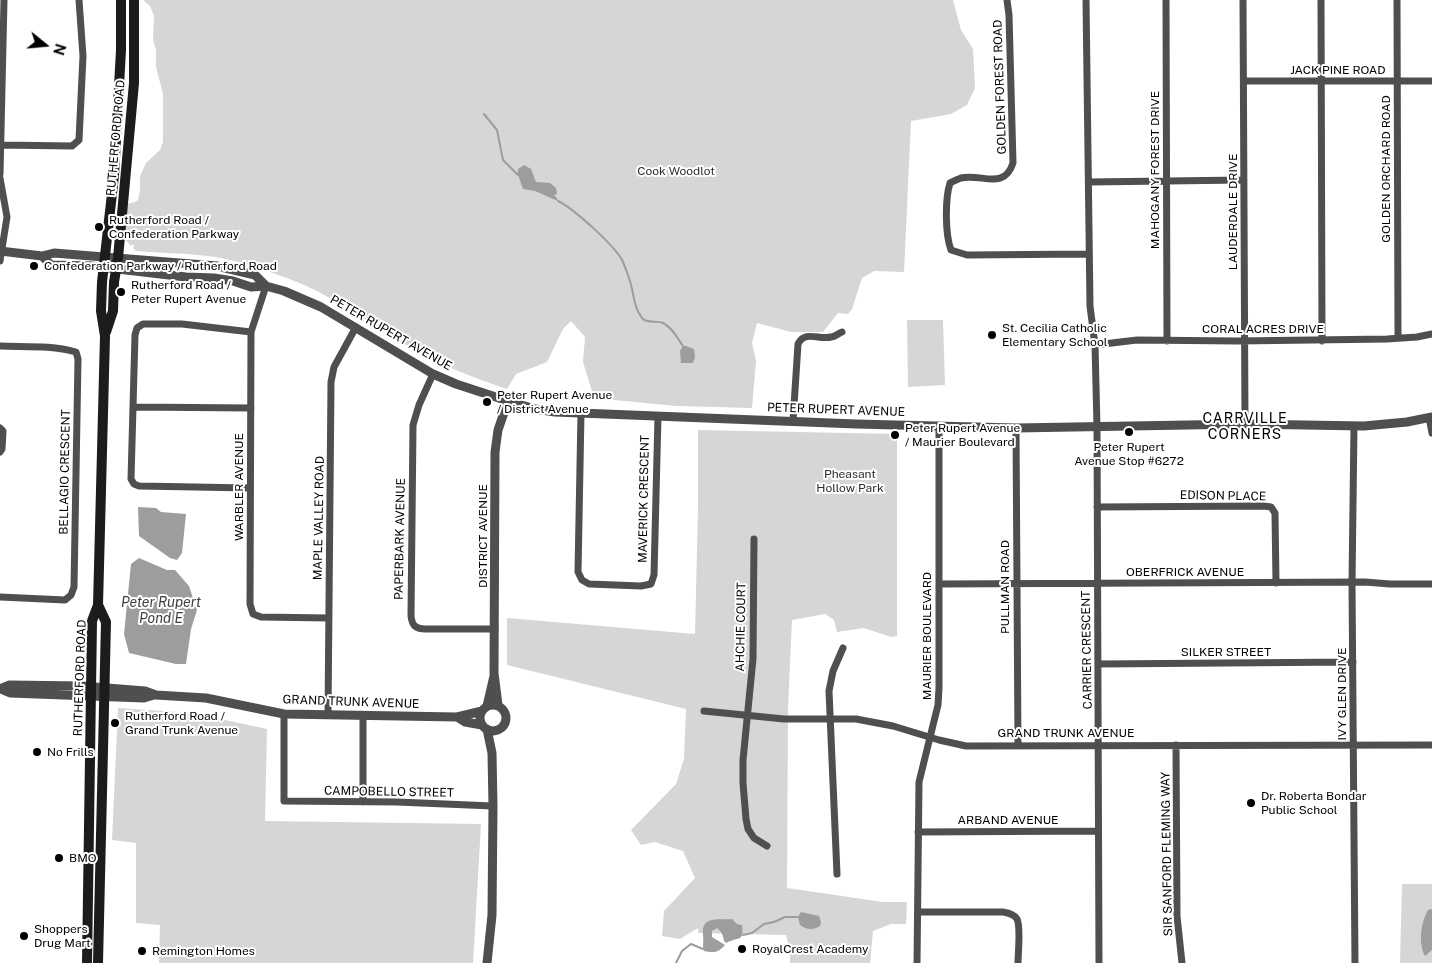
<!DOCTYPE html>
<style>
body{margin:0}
#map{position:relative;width:1432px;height:963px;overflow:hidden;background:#fff;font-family:"Public Sans",sans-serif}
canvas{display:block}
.north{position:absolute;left:20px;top:20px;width:50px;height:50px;-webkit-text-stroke:4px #fff;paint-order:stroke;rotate:107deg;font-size:14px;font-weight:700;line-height:20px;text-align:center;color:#000}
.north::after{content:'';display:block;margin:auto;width:18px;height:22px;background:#000;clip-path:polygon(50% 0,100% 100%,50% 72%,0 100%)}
</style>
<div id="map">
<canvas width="1432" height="963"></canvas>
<div class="north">N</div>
</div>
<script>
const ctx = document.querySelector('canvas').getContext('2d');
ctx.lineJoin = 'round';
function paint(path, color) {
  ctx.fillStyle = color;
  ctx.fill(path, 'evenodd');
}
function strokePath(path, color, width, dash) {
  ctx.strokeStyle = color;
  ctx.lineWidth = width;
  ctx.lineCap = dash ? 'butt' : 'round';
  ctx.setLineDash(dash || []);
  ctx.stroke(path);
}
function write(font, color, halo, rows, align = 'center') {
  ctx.font = font + ' "Public Sans",sans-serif';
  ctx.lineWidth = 4;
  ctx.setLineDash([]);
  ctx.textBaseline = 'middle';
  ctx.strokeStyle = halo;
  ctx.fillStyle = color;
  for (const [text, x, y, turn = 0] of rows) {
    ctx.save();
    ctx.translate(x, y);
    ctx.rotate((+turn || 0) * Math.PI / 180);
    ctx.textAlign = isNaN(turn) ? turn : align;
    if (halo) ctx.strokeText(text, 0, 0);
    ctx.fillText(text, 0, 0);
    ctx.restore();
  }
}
paint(new Path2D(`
 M143,0h810l8,30 12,19 2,39 -8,17 -16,9 -40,7 -7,151 -30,-1 -12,7 -10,31 -4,5 -10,-1 -15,19h-32l-34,-9 -5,20 4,18 -4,47 -76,-2 -82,-8 -11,-36 2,-25 -14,-16 -8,8 -16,33 -31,12 -9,15c-33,-11 -64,-23 -94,-40 -37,-21 -72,-48 -111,-65 -30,-12 -62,-24 -94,-28 -24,-3 -48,-3 -72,-5l-3,-3 1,-2 -1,-2 -2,2 -8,-9 3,-33 9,-2 3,-2 2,-10v-14l6,-13 14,-13 3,-8v-48l-7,-27v-17l-3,-10 1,-24 -4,-10z
 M907,320h36l2,65 -37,2z
 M698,430l199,4v202l-6,1 -27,-9 -27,4 -3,-12 -9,-6 -33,6 -4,88 -1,180 96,14h24l-1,22h-15l-18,7 -3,32h-80v-13l-4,-15 -88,-2v-5l-18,11 -18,-3 2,-25 31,-33 -12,-27 -28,-9 -14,3 -10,-15 45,-46 8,-25 2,-50 -179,-44v-47l188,16 3,-126z
 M118,708l74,5 75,16 -2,92 216,3 -8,139h-314l1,-38 -24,-2v-80l-24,-3z
 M1402,884h30v79h-32z`), '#d6d6d6');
paint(new Path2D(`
 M524,165l7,4 5,13 14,1 6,5 1,6 -3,1 3,3 1,3 -23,-10 -12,-2 -5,-14v-6z
 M683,346h3l8,3 1,8 -2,6h-12l-1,-12z
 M138,507l18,1 5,4 25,2 -4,39 -5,7 -7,-2 -31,-22z
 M139,558l28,12h8l14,16 8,24 -6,19 -5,35h-10l-47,-11 -5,-19 7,-70z
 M1432,909v41l-7,6c-7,-13 -4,-34 3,-46z
 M801,912l18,4 2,6 -1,4c-6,4 -14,4 -20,-1l-2,-8z
 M732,919l5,5 5,1c2,18 -3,11 -16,18l-2,-2c-1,-6 -2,-9 -7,-13l-5,3v6l13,8c-7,8 -11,8 -21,6 -2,-5 0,-10 -1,-16 -2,-19 14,-15 29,-16z`), '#9d9d9d');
strokePath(new Path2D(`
 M484,114l13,16 6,30 15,15
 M558,201c15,7 57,45 64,59 3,6 5,12 7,18 5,13 4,29 13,40 5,6 14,2 21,5 10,5 14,15 20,23
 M743,935l9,-2 12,-9 10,-2 11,-5h13
 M676,963l6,-12 9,-7 12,5`), '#9d9d9d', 2);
strokePath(new Path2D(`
 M1007,0l2,15 4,148c-9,28 -32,10 -52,15 -3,1 -7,3 -11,5 -5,16 -5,51 1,67l16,5 122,-1
 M1086,0l4,306 5,39 2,82 2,536
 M1166,0l1,341
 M1243,0l2,424
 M1321,0l1,341
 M1397,0l1,338
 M1244,81h188
 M1,145l71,1 7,-6 4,-84 -4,-56
 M0,174l4,-174
 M0,178l7,39 -7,44
 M1089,182l155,-2
 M266,286l-15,46 -1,272 3,10 8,3 68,1
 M1095,345l42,-5 101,1 149,-2 30,-2 15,-3
 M0,346c25,1 51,-1 76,6l2,7 -4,228 -3,8 -6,5 -65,-3
 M433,374l-14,31 -6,20 -2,191c1,10 5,13 15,13h69
 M133,407l118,1
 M581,413l-3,159 4,8 7,4 52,2 10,-2 3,-9 4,-159
 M1429,417l3,16
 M793,421l5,-77c7,-14 21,-4 33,-7 4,0 8,-4 11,-5
 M1354,426l-2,157 3,380
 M0,428l3,3 -1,18 -2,3
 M1016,428l2,318
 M250,488l-111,-2 -5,-2 -3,-5 4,-144 2,-7 6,-4h39l69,8
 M1097,507l167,-1 7,1 4,6 1,70
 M754,539l-1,120 -10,101v23l3,36 2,10 6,9 13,8
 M939,584l426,-2 25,2h42
 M1099,664l254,-2
 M704,711l80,8h72l37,7 46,14 27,6 466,-1
 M284,714v87l113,1 96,4
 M328,715l3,-333 3,-15 22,-40
 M1176,745l1,171 5,47
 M363,802v-87
 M918,832l180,-1
 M837,874l-8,-183 4,-20 10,-23
 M918,912h85c5,1 11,2 14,7 4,8 1,34 1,44
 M917,963l2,-181 19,-77 1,-17v-262`), '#4f4f4f', 7);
strokePath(new Path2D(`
 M0,251l42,5 12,-3 163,13 38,9 11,11
 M42,256l9,9 41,1 94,11 28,1 19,3 18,6 15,-1 18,5 37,16 112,67 23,10 52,17 27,8 20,3 301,12 160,4 229,-4 119,2 43,-4 25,-5
 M0,689l9,-4 73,1 63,5 11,4 50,3 78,16 173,3 25,-6
 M1,689l9,4 134,5 10,-3
 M480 718a13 13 0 1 1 26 0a13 13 0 1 1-26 0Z
 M498,705l-4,-32 1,-221 3,-22 10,-29
 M487,706l7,-30
 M457,717l8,5 17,3
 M487,729l5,24 1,53 -1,109 -5,48`), '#4f4f4f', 9);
strokePath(new Path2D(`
 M106,332l7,-21 1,-29 4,-24 16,-175v-83
 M98,605l8,17 -8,341
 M87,963l5,-342 6,-16 7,-269 -4,-25 1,-29 12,-106 7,-126v-50`), '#1c1c1c', 10);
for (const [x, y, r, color] of [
 [99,227,5,"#000"],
 [34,266,5,"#000"],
 [121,292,5,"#000"],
 [992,335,5,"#000"],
 [487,402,5,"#000"],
 [1129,432,5,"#000"],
 [895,435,5,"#000"],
 [115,723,5,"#000"],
 [37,752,5,"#000"],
 [1251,803,5,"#000"],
 [59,858,5,"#000"],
 [24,936,5,"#000"],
 [742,949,5,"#000"],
 [142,951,5,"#000"]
]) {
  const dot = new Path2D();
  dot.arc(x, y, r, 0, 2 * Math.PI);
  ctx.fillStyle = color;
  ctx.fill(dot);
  strokePath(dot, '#fff', 2);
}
write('12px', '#000', '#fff', [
 ["JACK PINE ROAD",1338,70],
 ["GOLDEN FOREST ROAD",1000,87,-92],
 ["RUTHERFORD ROAD",116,138,-85],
 ["GOLDEN ORCHARD ROAD",1386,169,-90],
 ["MAHOGANY FOREST DRIVE",1155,170,-90],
 ["LAUDERDALE DRIVE",1233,212,-90],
 ["CORAL ACRES DRIVE",1263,329],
 ["PETER RUPERT AVENUE",391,333,30],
 ["PETER RUPERT AVENUE",836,410,2],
 ["BELLAGIO CRESCENT",65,472,-89],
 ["WARBLER AVENUE",239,487,-90],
 ["EDISON PLACE",1223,496,1],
 ["MAVERICK CRESCENT",644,499,-89],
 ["MAPLE VALLEY ROAD",319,518,-89],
 ["DISTRICT AVENUE",483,536,-90],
 ["PAPERBARK AVENUE",400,539,-89],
 ["OBERFRICK AVENUE",1185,572],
 ["PULLMAN ROAD",1005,587,-90],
 ["AHCHIE COURT",741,627,-89],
 ["MAURIER BOULEVARD",927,636,-90],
 ["CARRIER CRESCENT",1087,650,-91],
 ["SILKER STREET",1226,652],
 ["RUTHERFORD ROAD",80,678,-88],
 ["IVY GLEN DRIVE",1342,694,-90],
 ["GRAND TRUNK AVENUE",351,702,2],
 ["GRAND TRUNK AVENUE",1066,733],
 ["CAMPOBELLO STREET",389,792,1],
 ["ARBAND AVENUE",1008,820],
 ["SIR SANFORD FLEMING WAY",1167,854,-91]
]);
write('12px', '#2d2d2d', '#fff', [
 ["Cook Woodlot",676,171],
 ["Pheasant",850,474],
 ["Hollow Park",850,488]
]);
write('12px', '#000', '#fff', [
 ["Rutherford Road /",109,220],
 ["Confederation Parkway",109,234],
 ["Confederation Parkway / Rutherford Road",44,266],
 ["Rutherford Road /",131,285],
 ["Peter Rupert Avenue",131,299],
 ["St. Cecilia Catholic",1002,328],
 ["Elementary School",1002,342],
 ["Peter Rupert Avenue",497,395],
 ["/ District Avenue",497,409],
 ["Peter Rupert Avenue",905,428],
 ["/ Maurier Boulevard",905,442],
 ["Peter Rupert",1129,447,"center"],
 ["Avenue Stop #6272",1129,461,"center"],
 ["Rutherford Road /",125,716],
 ["Grand Trunk Avenue",125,730],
 ["No Frills",47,752],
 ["Dr. Roberta Bondar",1261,796],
 ["Public School",1261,810],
 ["BMO",69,858],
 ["Shoppers",34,929],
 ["Drug Mart",34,943],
 ["RoyalCrest Academy",752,949],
 ["Remington Homes",152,951]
], 'left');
ctx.letterSpacing = '1px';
write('14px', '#000', '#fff', [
 ["CARRVILLE",1245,419],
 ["CORNERS",1245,435]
]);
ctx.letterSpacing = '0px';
write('italic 14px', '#3e3e3e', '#fff', [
 ["Peter Rupert",161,603],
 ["Pond E",161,619]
]);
</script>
